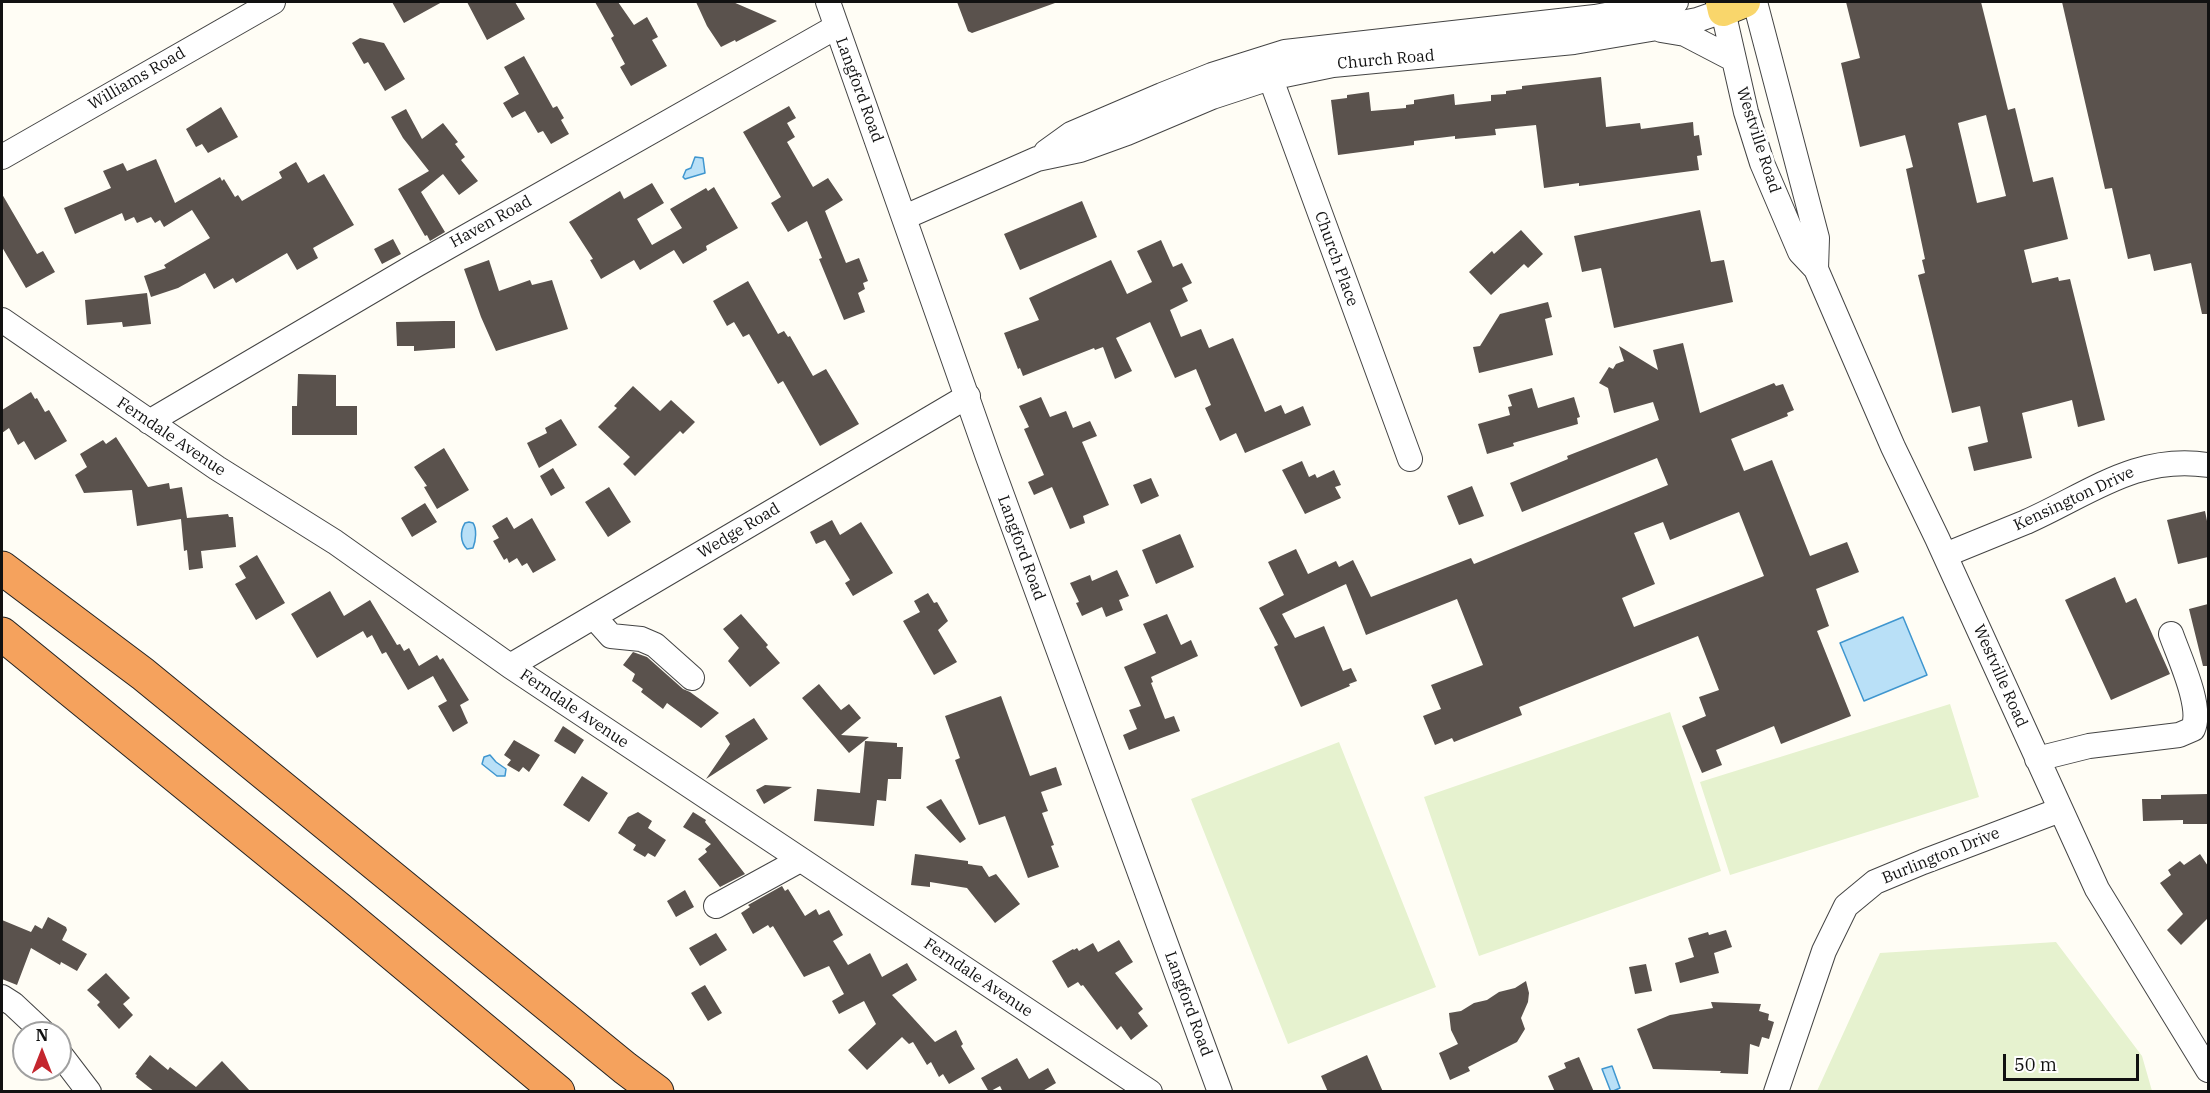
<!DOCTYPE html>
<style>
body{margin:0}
#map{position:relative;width:2210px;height:1093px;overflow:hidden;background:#fffdf5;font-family:"IBM Plex Serif",serif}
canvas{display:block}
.frame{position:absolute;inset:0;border:3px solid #111;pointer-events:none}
.north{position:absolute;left:12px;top:1021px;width:60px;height:60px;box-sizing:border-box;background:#fff;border:2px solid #a0a0a0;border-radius:50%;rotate:0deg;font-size:16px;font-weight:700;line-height:24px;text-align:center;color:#111}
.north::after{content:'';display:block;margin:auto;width:21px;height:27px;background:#c4262e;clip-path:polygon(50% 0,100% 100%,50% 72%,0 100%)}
.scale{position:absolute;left:2003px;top:1054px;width:136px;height:27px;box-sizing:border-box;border:3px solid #111;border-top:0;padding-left:8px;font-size:18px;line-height:21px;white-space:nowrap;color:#111;-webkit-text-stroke:4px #fff;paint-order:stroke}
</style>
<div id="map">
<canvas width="2210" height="1093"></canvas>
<div class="frame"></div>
<div class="north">N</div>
<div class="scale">50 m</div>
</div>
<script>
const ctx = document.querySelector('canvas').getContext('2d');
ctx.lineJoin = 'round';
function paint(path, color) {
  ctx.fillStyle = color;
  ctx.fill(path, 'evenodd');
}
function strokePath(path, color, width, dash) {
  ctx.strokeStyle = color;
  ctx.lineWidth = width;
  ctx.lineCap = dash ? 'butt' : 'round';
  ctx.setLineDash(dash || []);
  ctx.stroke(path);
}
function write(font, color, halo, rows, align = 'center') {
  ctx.font = font + ' "IBM Plex Serif",serif';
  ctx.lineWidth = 6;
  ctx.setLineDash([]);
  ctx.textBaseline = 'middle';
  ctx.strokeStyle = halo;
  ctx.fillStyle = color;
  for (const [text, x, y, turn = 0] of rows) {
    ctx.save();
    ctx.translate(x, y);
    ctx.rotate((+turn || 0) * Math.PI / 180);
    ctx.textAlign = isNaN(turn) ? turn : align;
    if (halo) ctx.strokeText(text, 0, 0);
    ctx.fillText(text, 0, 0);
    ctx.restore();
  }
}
paint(new Path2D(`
 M1950,704l29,93 -249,78 -30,-93z
 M1670,712l51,159 -242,85 -55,-159z
 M1339,742l97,245 -148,57 -97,-245z
 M2056,942l86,114 10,35h-335l63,-138z`), '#e6f2cf');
const water = new Path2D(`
 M695,157l8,1 2,15 -20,6 -2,-2 3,-7 5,-2z
 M469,522l4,1c4,6 3,17 0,25l-6,1c-7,-7 -7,-18 -2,-26z
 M1903,617l24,58 -63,26 -24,-58z
 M490,755l6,7 10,7 -1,7h-8l-15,-12 2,-7z
 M1612,1066l8,22 -9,4 -9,-23z`);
paint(water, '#b9e0f7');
strokePath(water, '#3f96cf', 1.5);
paint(new Path2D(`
 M392,2h50l-38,21z
 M467,2h48l10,17 -38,21z
 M595,2h23l16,23 13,-8 11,20 -6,3 15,26 -36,20 -11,-19 5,-3 -14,-26 3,-2z
 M696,2h37l44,19 -41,21 -1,-2 -14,7 -14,-21z
 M957,2h98v1l-83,30 -4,-2z
 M1846,2h135l27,108 7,-2 18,74 20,-5 15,62 -44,11 8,33 26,-6 1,4 11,-2 35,141 -27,7 -6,-27 -50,13 10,45 -58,13 -6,-24 20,-5 -8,-36 -28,7 -34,-138 7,-2 -3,-13 3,-1 -19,-90 7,-2 -8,-32 -45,12 -19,-84 19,-5zM1986,115l20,81 -29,7 -19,-80z
 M2062,2h146v312h-6l-11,-51 -37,8 -4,-17 -22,5 -16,-71 -7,1z
 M360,38l24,5 21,36 -20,12 -17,-29 -4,2 -12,-21z
 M524,56l29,52 4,-2 7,12 -3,2 8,14 -18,10 -8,-13 -5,2 -13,-22 -13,7 -9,-15 16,-9 -15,-27z
 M1601,77l5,50 34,-4 1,6 52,-7 1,14 5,-1 3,20 -5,1 2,14 -120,16v-3l-35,5 -8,-63 -41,4 1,6 -41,4v-3l-41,5v4l-76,10 -7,-55 16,-2v-3l22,-3 2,19 35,-3v-3l8,-1v-4l40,-6 1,11 36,-4v-6l15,-1v-3l16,-2v-3z
 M789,106l7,12 -9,5 8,14 -8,5 26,45 15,-9 15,22 -18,11 21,52 13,-5 9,23 -5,2 2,6 -7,4 7,19 -21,8 -25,-61 3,-1 -15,-37 -19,11 -17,-29 10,-6 -38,-65z
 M221,107l17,30 -30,16 -6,-9 -6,3 -10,-18z
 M406,109l16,30 21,-16 15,19 -3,2 10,13 -4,3 17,21 -19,14 -16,-21 -22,18 24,40 -15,9 -3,-6 -2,1 -27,-47 31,-18 -26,-33 -12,-21z
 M156,159l19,44 45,-26 2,4 2,-2 11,18 3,-2 4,6 40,-23 -3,-6 17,-10 12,21 16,-9 30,51 -41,23 5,10 -21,12 -10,-17 -51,30 -3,-5 -19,11 -9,-16 -27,15 -27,9 -7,-21 22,-8 -2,-3 46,-27 -18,-28 -28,17 -4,-7 -5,3 -4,-6 -14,6 -3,-6 -9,4 -3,-8 -47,21 -11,-26 47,-20 -8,-17 20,-8 4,8z
 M652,183l12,20 -27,16 15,26 30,-17 -12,-19 36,-21 2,3 6,-4 24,41 -32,18 1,4 -24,14 -9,-14 -34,20 -6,-10 -33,19 -11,-19 3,-1 -24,-37 51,-31 4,8z
 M2,194l35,60 6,-3 12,21 -29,16 -24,-41z
 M1082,201l15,36 -77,33 -16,-36z
 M1700,210l11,52 13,-2 9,42 -119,26 -13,-60 -19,4 -8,-36z
 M1521,230l22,24 -15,14 -4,-4 -33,31 -22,-23 23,-21 2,3z
 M393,239l8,15 -19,10 -8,-15z
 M1161,240l12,27 9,-4 10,20 -10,5 6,13 -18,9 11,27 20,-8 8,19 24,-10 32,74 16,-7 4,9 18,-8 8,19 -66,28 -9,-20 -16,8 -15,-33 6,-3 -15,-36 -21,9 -25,-56 -34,16 16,33 -17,8 -12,-32 -8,3 -1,-2 -71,28 -3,-8 -2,1 -14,-36 35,-13 -10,-22 82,-38 16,34 25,-12 -15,-31z
 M489,260l10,31 31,-11 2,5 20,-5 16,49 -72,22 -15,-34 -17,-48z
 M748,281l30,53 6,-3 4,6 2,-1 23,40 13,-7 33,55 -39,22 -37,-65 -5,3 -29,-50 -6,3 -9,-15 -7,4 -14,-25z
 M147,293l4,31 -28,3 -1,-5 -35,3 -2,-25z
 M1548,302l4,15 -7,2 8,36 -74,18 -6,-26 7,-1 20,-32z
 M444,321h11v27l-41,3v-5h-17l-1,-24z
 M1683,343l17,70 74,-30 2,3 7,-2 11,26 -7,3 1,3 -57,23 13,32 28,-11 38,96 37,-14 12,30 -43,17 13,37 -12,5 34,85 -70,28 -7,-18 -58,24 6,15 -20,8 -20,-47 24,-10 -7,-19 20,-7 -21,-54 -179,71 3,8 -68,27 -2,-4 -17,7 -12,-29 18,-7 -10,-24 52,-20 -26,-66 -91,36 -20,-51 -64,30 13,24 29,-12 19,45 8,-3 6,13 -8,3 1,2 -49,21 -27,-60 4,-2 -19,-37 25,-13 -16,-33 28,-13 12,25 28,-13 3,6 14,-7 18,37 100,-39 3,6 194,-79 -11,-27 -135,54 -12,-29 58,-24 -1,-3 92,-36 -6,-18 -39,11 -6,-25 -9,-5 10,-16 4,2 3,-5 8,-3 -5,-15 39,24 -5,-20zM1739,512l25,64 -130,51 -12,-29 33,-14 -21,-51 29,-11 7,18z
 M298,374l38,1v31h21v29h-65v-29h5z
 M633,386l27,25 11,-11 24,22 -12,12 -3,-3 -45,45 -12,-12 7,-7 -32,-30 19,-19 -3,-2z
 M1532,388l6,20 36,-11 6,20 -3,1 1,6 -65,19 1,3 -27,8 -9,-30 32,-9 -2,-8 4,-1 -4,-11z
 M31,392l4,7 2,-1 8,14 4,-2 18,31 -32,19 -11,-19 -6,4 -9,-17 -7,5v-23z
 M1041,397l9,20 16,-6 7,17 17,-7 7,15 -15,6 27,63 -26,11 2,7 -15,6 -18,-42 -18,8 -6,-13 16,-7 -20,-46 5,-2 -10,-21z
 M561,419l16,26 -38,23 -12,-25 20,-10 -2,-5z
 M116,437l32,50 21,-4 1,6 12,-2 5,31 41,-4 1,3h4l3,30 -35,4 2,17 -14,2 -2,-20 -3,1 -3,-32 -44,7 -5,-36 -48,3 -9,-18 12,-8 -7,-13 23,-14 3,4z
 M444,448l25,42 -32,19 -13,-22 3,-1 -13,-19z
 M1302,461l7,16 6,-3 2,4 17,-8 7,15 -6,2 6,11 -36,16 -23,-44z
 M553,468l12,20 -14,8 -11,-20z
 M1151,478l8,18 -18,8 -8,-19z
 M1472,486l12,30 -25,9 -12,-29z
 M609,487l22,35 -23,15 -23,-35z
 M425,503l12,19 -25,15 -11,-19z
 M2205,511l3,15v31l-30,7 -11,-44z
 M507,517l7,12 18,-11 24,42 -23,13 -6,-10 -5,3 -5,-8 -8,5 -2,-5 -3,2 -11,-19 6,-3 -7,-12z
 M832,520l8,15 21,-13 32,51 -40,23 -8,-13 5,-3 -25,-40 -9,4 -6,-12z
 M1180,534l14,33 -38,17 -14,-34z
 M257,555l28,48 -29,17 -21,-36 11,-6 -7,-12z
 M1117,570l12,26 -10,4 4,10 -17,7 -4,-10 -20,9 -6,-13 3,-1 -9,-19 20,-8 2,6z
 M2115,577l11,26 10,-5 34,76 -59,26 -46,-100z
 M330,591l14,25 26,-16 27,45 3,-1 4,7 5,-3 10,18 18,-11 3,5 3,-2 26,42 -9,5 8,18 -15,9 -15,-26 9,-5 -14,-25 -25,14 -22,-38 4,-2 -8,4 -10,-19 -5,3 -4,-7 -46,27 -26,-44z
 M928,593l6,10 3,-1 11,19 -10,9 19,32 -23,13 -31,-54 17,-9 -6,-11z
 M2208,604v62h-5l-14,-57z
 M741,614l27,31 -2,2 14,16 -30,24 -22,-26 11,-13 -16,-19z
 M1167,614l14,31 10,-5 7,16 -47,21 2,5 -2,1 14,36 9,-3 6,15 -51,19 -6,-15 14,-6 -8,-19 12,-4 -17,-39 32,-14 -13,-29z
 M633,652l14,5 36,32 7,3 29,21 -18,15 -34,-25 -4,6 -22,-17 2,-3 -11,-8 3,-7 -12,-9z
 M819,684l22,26 8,-6 12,14 -20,17 28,2 -20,16 -47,-55z
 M1001,696l29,80 26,-9 6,18 -21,7 7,19 -6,2 12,32 -3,1 8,21 -31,11 -23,-62 -26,9 -24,-65 5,-2 -15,-42z
 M754,718l14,21 -62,40 24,-35 -5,-8z
 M563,726l21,14 -9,14 -21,-13z
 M514,740l26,15 -11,17 -6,-5 -4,5 -12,-7 4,-5 -7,-5z
 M865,741l32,2v4h6l-2,32h-13l-2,22 -9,-1 -3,26 -60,-5 3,-32 43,4z
 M582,776l26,17 -19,29 -26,-17z
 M765,785l27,2 -28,17 -8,-14z
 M2208,794v30h-25v-4l-40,1 -1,-22h19v-4z
 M941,799l25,40 -6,4 -34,-36z
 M638,812l14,9 -4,7 18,12 -11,17 -7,-4 -3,4 -12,-7 3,-5 -18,-12 10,-16z
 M693,812l13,8 -1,2 40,52 -25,13 -22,-28 9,-7 -2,-3 6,-5 -28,-17z
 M915,854l53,7v3l14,2 7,11 7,-3 24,30 -25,19 -28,-35 -37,-6v5l-19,-2z
 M2200,854l8,12v52l-27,27 -14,-15 16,-16 -23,-31 11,-8 -3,-5 12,-9 4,4z
 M782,886l3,5 3,-2 17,27 11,-7 3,6 10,-5 14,25 -10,6 15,24 22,-12 12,24 25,-14 10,17 -25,15 43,47 21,-12 7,14 -2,2 14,23 -26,15 -6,-10 -4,3 -8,-15 -4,3 -14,-23 -4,2 -7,-7 -35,33 -19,-20 28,-26 -12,-23 -25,13 -7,-13 12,-7 -15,-28 -25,11 -31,-51 -3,2 -2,-3 -15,9 -12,-21 9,-6 -2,-2z
 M685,890l9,17 -18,10 -9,-16z
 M48,917l18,10 1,3 -5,10 25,14 -10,17 -16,-9 -1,3 -29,-17 -14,37 -15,-6v-59l29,12 4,-7 7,4z
 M1726,930l6,17 -18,6 5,20 -39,10 -5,-20 19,-6 -6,-19 20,-6 1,3z
 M716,933l11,17 -27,16 -11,-18z
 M1119,940l14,22 -18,11 28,36 -5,4 10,13 -17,14 -10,-14 -4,4 -34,-45 -2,1 -3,-4 -10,6 -16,-27 21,-12 1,1 3,-2 2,3 14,-8 5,9z
 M1646,964l6,27 -17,3 -6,-27z
 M106,973l24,25 -7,6 10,11 -14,14 -22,-24 3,-3 -13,-12z
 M1526,981l3,12 -1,9 -7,16 4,11 -8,13 -49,25 2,4 -20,9 -11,-27 19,-9 -7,-14 -2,-17 12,-2 13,-8 13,-3 12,-8 16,-4z
 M705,985l17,28 -14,8 -17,-28z
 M1711,1002l50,2 -2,7 10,3 -1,6 6,2 -5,17 -7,-2 -3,10 -9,-3 -2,30 -28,-1 1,-2 -68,-2 -16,-40 33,-14 43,-7z
 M150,1055l18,15 2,-3 26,20 26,-26 29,31h-96l-19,-15 1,-2 -2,-1z
 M1367,1055l16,37h-55l-7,-16z
 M1579,1057l15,35h-39l-7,-16 18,-8 -2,-5z
 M1017,1058l12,21 19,-11 8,15 -15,9h-38l-3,-6 -11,6 -8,-14z`), '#5a524d');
const minor = new Path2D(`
 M828,2l160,455 232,635
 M1755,2l62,236 -1,31
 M1661,30l24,4 48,25
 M1265,63l145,396
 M1046,152l25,-18 91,-39 50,-20 73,-23 310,-35 81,-15
 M2,157l271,-155
 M905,217l132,-58 43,-9 47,-17 85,-36 58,-19 63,-13 241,-23 77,-13 46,-9 26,-9 23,101 16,51 38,89 16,17 77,178 44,91 160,351 111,181
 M2,320l215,148 118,74 175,124 640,426
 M149,422l267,-157 420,-238
 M1945,555c27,-11 54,-22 81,-33 63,-28 111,-68 182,-57
 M594,617l17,19 30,3 14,6 37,33
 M510,666l458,-270
 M2037,759l52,-13 90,-11 14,-6c10,-22 -14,-72 -22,-95
 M716,906l84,-46
 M2,997l11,7 31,29
 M60,1054l29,38
 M1776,1092l48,-141 22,-45 29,-24 48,-20 137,-52`);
const major = new Path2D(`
 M1721,2l2,9 22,-9`);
const highway = new Path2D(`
 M2,568l141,106 482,394 32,24
 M2,634l337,275 219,183`);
strokePath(minor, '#444', 26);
strokePath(major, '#222', 32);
strokePath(highway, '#222', 35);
strokePath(minor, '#fff', 24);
strokePath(major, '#f9d66b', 30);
strokePath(highway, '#f5a25d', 33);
write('16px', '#111', '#fff', [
 ["Church Road",1386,60,-5],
 ["Williams Road",137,79,-30],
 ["Langford Road",859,90,70],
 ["Westville Road",1758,140,72],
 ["Haven Road",491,222,-29],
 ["Church Place",1336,259,70],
 ["Ferndale Avenue",171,437,34],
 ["Kensington Drive",2074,499,-25],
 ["Wedge Road",739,531,-31],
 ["Langford Road",1021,548,70],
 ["Westville Road",2000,676,66],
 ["Ferndale Avenue",574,709,34],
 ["Burlington Drive",1941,856,-22],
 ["Ferndale Avenue",978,978,34],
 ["Langford Road",1188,1004,70]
]);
</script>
